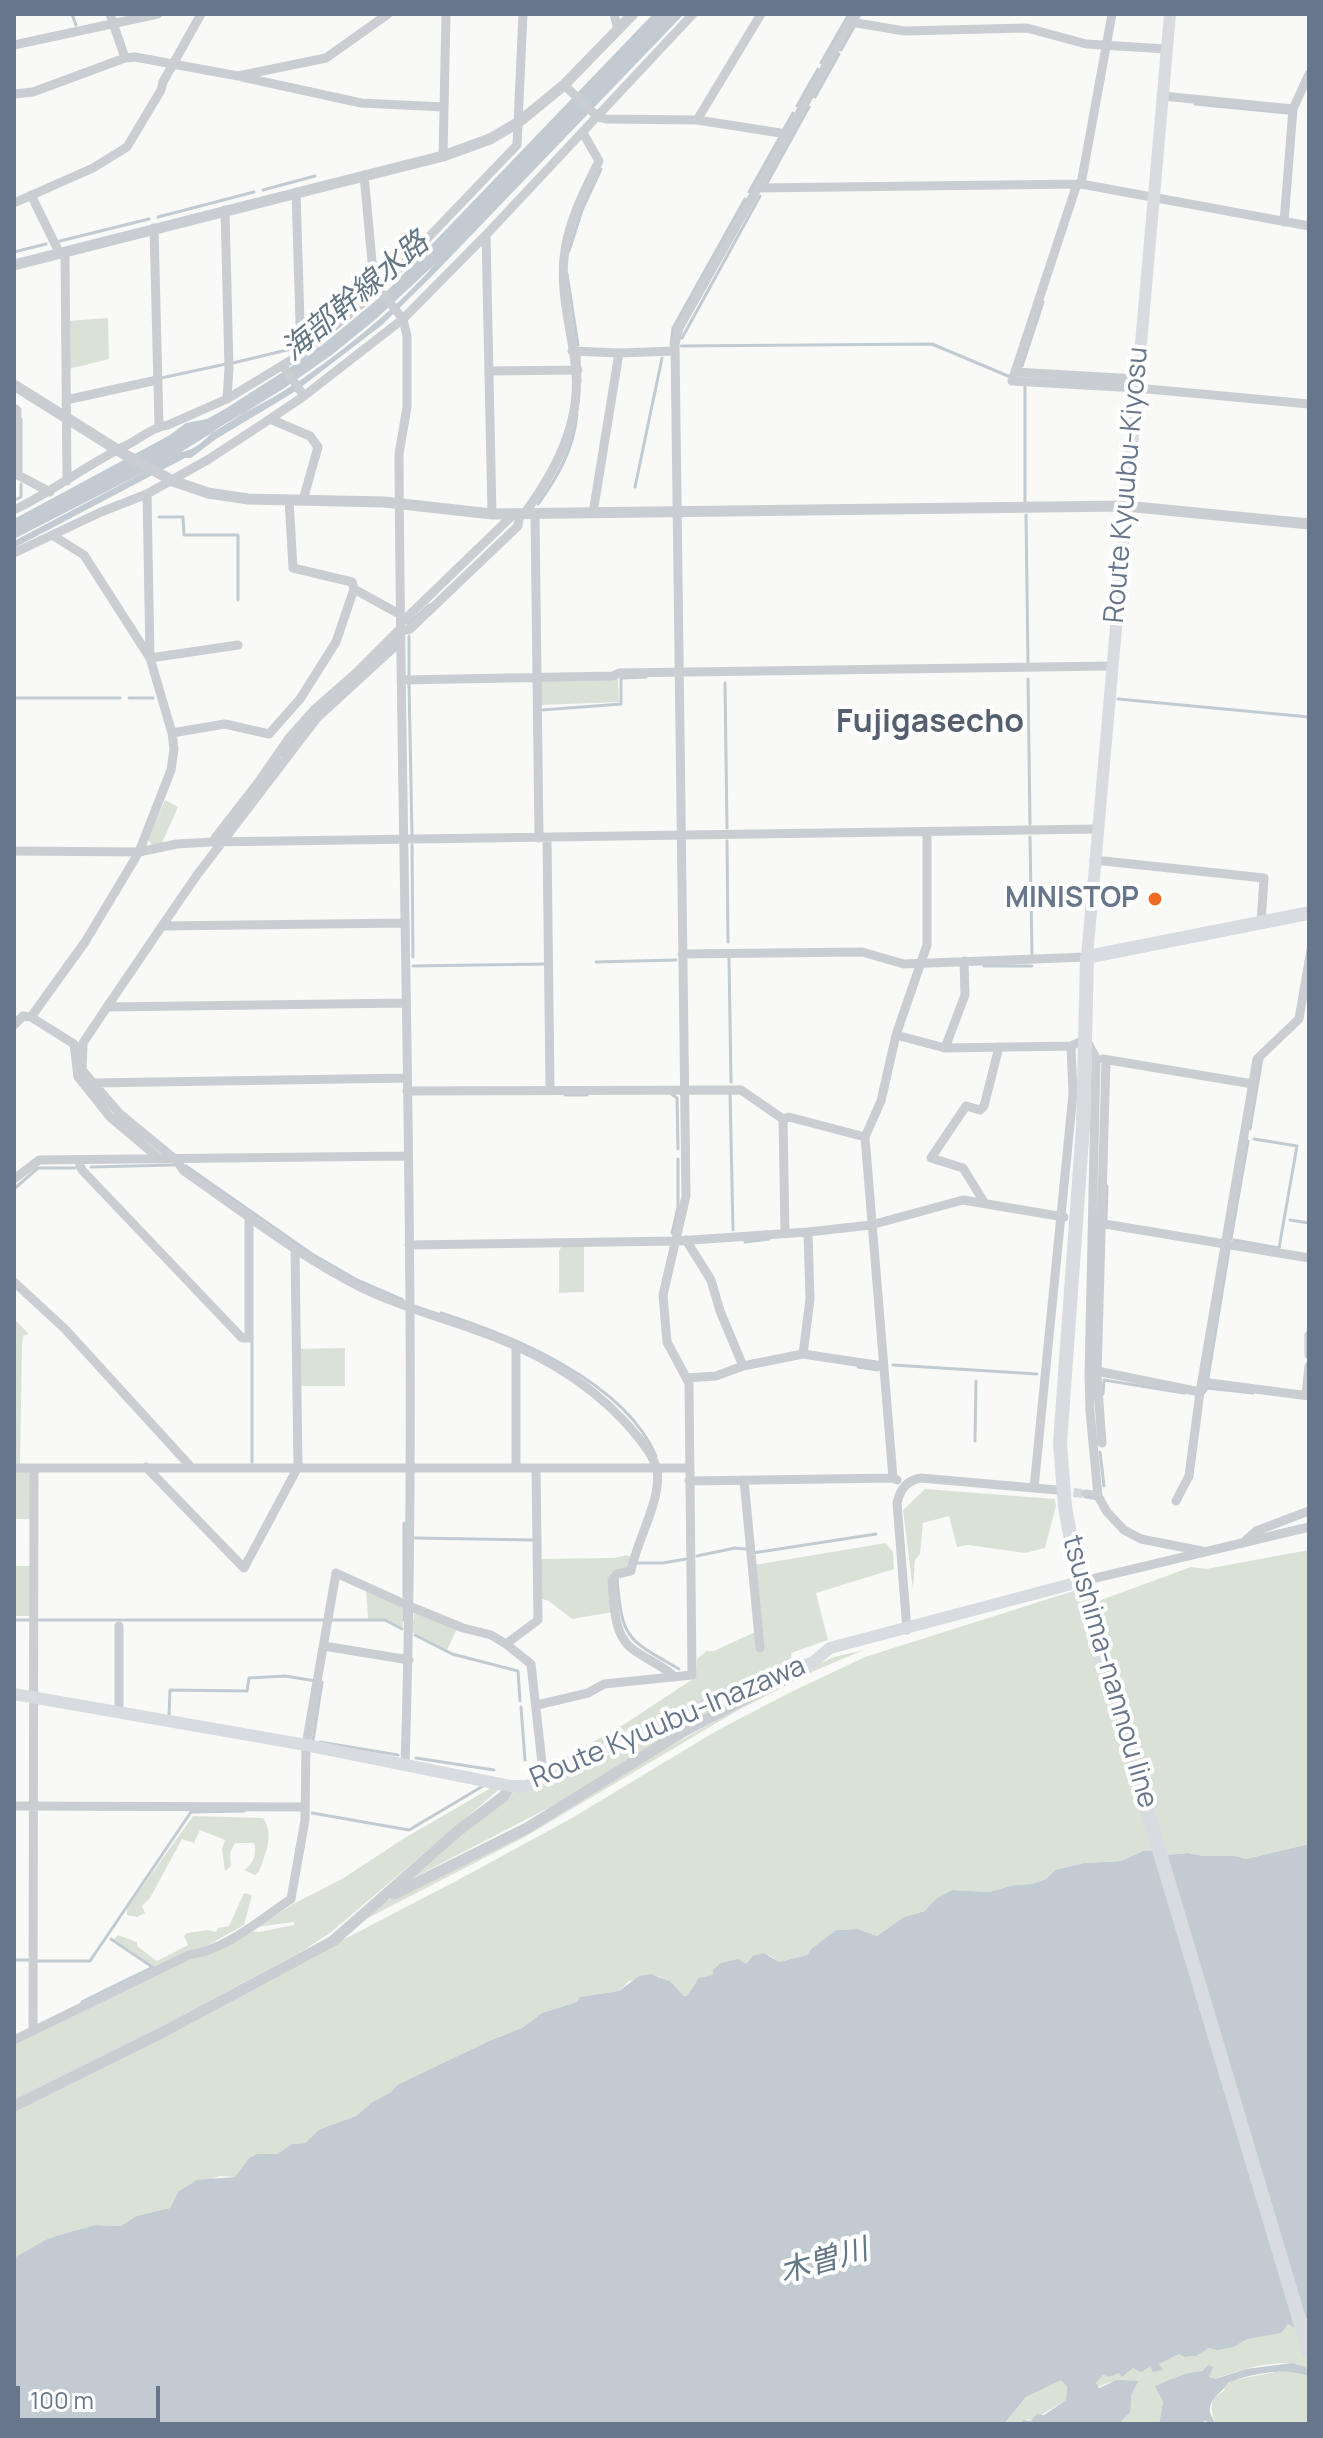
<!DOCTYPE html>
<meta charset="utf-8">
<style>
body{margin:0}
#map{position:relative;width:1323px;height:2438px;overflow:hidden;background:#f9faf7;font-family:Manrope,sans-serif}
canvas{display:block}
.frame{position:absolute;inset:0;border:16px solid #67768a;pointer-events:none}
.scale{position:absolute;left:16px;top:2386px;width:144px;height:36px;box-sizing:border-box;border:4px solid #67768a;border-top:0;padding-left:10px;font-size:24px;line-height:28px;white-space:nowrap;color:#67768a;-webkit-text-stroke:6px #fff;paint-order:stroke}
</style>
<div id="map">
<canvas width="1323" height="2438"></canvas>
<div class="frame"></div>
<div class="scale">100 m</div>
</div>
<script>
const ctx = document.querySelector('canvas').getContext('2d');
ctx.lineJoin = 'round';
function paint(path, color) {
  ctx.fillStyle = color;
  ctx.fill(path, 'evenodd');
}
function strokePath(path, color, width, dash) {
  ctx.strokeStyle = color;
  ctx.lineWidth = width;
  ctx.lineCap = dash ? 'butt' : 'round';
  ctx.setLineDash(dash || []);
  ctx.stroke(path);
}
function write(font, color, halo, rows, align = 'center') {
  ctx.font = font + ' Manrope,"Noto Sans JP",sans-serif';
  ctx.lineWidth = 8;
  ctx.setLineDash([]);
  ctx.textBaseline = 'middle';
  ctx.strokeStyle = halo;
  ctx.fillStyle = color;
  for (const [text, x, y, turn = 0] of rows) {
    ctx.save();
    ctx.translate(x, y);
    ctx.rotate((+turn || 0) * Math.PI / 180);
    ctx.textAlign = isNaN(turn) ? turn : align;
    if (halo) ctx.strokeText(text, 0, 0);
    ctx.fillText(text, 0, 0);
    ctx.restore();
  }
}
paint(new Path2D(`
 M108,318l1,41 -40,10 -1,-48z
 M618,679l1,23 -78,3 -1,-21 3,-4z
 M165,800l13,7 -16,36 -10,2 -4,-5z
 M562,1246h22v46l-25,1v-42z
 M14,1319l15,15 -6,2 -1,10 -2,118h-6z
 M345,1348v38h-46l-1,-37z
 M14,1471h13l3,3v45h-16z
 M925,1489l130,10 1,7 -11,42 -20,5 -57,-8 -11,2 -8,-31 -26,7 -3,31 -5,6 -2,30 -10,-80z
 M886,1543l7,9 1,17 -78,24 12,47 -37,13 1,8 -232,103 -1,-3 64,-36 73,-48 1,-18 9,-8h8l41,-19 -1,-67z
 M1309,1550v294l-63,15 -12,-3h-31l-15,-3 -21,2 -24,-4 -22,10 -37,2 -29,7 -9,9 -14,5 -18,1 -25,7 -37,-2 -27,21 -21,6 -27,19 -19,-7 -22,1 -24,18 -5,7 -28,7 -10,-7 -15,1 -8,8 -50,18 -8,14h-4l-14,-15 -12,-5 -29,5 -10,10 -38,6 -4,5 -35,11 -20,15 -33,13 -92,44 -6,7 -20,11 -15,13 -36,13 -15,14 -13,1 -15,10h-20l-8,4 -14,19 -15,-1 -42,16 -8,16 -34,8 -15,10 -26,-1 -36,10 -14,5 -31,18v-147l444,-231 114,-62 146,-88 73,-38 74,-35 218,-69 7,16 101,-37 15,2z
 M627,1555l4,2 -1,12 -14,4 -3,39 -41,7 -23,-18 -10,-3v-39l75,-1z
 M14,1566h16v50h-16z
 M366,1590l36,17 1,21 -18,-9h-17z
 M414,1613l43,16 -10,21 -35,-18z
 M864,1650l-50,21 -79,41 -212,126 -157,81 16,-16 85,-43 343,-192 24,-11z
 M783,1674l-42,21 -181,107 -151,78 56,-50 43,-31 10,-13z
 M486,1781l16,6 -172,146 -26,17 -137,74 -153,76v-57l233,-112 12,1 35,-7v-3l-37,5 38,-24 47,-24 61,-40 86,-50z
 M193,1816l70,2c12,17 2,36 -4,54l-4,3 -11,-5c9,-5 13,-16 10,-27h-19l-5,10 1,13 -6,5 -3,-22 3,-9 -25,-10 -6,13 -12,-4 -32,59 -8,8 3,7 -8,4 -10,-2v-7z
 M244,1893l8,2 -8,30 -43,24 -45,19 -42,-29 4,-4 19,7v4l20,15 31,-16 -4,-9 3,-3 21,-3 8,2 2,-4 11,-2z
 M1289,2324c17,11 20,27 20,46 -21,-16 -71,0 -94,9h-4l-7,-9c-18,5 -32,9 -48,16l7,16 -4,22h-40c12,-10 11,-23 14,-37l-22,-5 -14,5v5l-7,3 -4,-7 5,-4 5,1 2,-7 5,-3 6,2 7,-4h11l6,-5 12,2 5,-3 12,3 -3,-6 20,-10c15,9 20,-6 33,-6 20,1 19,-5 36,-10 18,-5 23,-3 41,-14z
 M1276,2372h21l12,5v47h-94c-3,-15 -9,-23 9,-33l1,-5 8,-6z
 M1059,2380h4l4,6 -1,14 -35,21 -4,-2 -5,5h-18l22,-27z`), '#dae2d8');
paint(new Path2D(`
 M653,14h31l-249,259 -53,52 -86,66 -80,48 -25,19h-6l-171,90v-7l140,-74 -140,72v-20l156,-84 16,-12 21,-4 18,-10 64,-41 38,-27 58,-48zM434,265c-36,43 -104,97 -152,127 -21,13 -44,23 -65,37 -12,9 -20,21 -36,23l102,-63 50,-35 43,-35z
 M1309,1844v471l-11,15 -10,-6 -7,9 -34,6 -14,8 -15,3 -9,-2 -13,8 -12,1 -5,-3 -20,10 4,6 -10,2 -3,-5 -9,5 -8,-4 -11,9 -3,-4 -10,4 -6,-2 -7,8 3,5 18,-8 22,1c-11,16 -6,13 -9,31l-11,12h-97l1,-4 8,1 6,-7 7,1 22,-15 1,-14 -6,-6 -35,17 -22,27h-990v-166l31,-18 14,-5 36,-10 26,1 15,-10 34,-8 8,-16 19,-12 38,-3 14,-19 8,-4h20l15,-10 13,-1 15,-14 36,-13 15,-13 20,-11 6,-7 92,-44 33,-13 20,-15 35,-11 3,-5 39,-6 20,-15 11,-2 20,7 14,15h3l12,-18 14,-3v-5l8,-7 17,-4 8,5 7,-8 11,-3 15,9 28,-7 5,-7 24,-18 22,-1 19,7 27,-19 21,-6 11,-12 16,-9 37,2 25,-7 18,-1 14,-5 9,-9 29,-7 37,-2 22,-10h10l14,4 21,-2 15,3h32l11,3z
 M1292,2363l14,4 3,10c-18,-11 -63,-3 -81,6 -5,9 -20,16 -18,29 1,4 4,8 5,12l-10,-3 -5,3h-41l4,-22 -8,-16c17,-7 31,-14 47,-15l6,-6 5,2 -4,10 6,2 31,-10z`), '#c1cbd1');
strokePath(new Path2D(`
 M72,14l4,11
 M858,18l2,-4
 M841,50l13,-23
 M821,63l28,-49
 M815,97l24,-43
 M1195,104l92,9
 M797,106l21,-37
 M784,129l9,-16
 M767,183l42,-76
 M263,190l52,-14
 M749,192l31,-55
 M158,217l96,-25
 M60,241l89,-22
 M569,251l13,-41 19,-41
 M14,252l32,-8
 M567,274l11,71
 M682,338l78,-142
 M671,345l2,-17 72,-129
 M681,346l251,-2 76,32
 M579,356l1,26
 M233,363l62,-15
 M1022,366l21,-64
 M161,378l65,-14
 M1025,386v116
 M21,419v52
 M635,487l27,-129
 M17,499l4,-2v-13
 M538,504c20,-27 36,-56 39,-90
 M1026,515l2,147
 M159,517h24l1,18h54v65
 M408,624l21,-19
 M409,636v41
 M1028,679l2,145
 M725,683l2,145
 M409,684l3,151
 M14,698h106
 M129,698h24
 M1118,699l191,18
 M542,710l79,-6v-26l25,-1
 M283,755l20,-26
 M1030,837l2,117
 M727,841l1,101
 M412,845l1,112
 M729,959l2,123
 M1306,961l3,-17
 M596,962l80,-2
 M413,966l132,-2
 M984,966h48
 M730,1092l3,138
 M670,1093l7,5 1,51
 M565,1095h22
 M1250,1129l12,-71
 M186,1166l126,88 45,26 46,20
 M91,1167l83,-2
 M14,1189l24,-21h37
 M1106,1219l1,-33
 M1290,1220l19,3
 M672,1233l6,-26v-48
 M1231,1239l17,-98
 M1234,1240l45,8 18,-102 -43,-7
 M745,1242l24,-3
 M441,1313c72,23 183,68 215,143
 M893,1365l144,9
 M858,1367l20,3
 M1208,1378l21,-128
 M1204,1393l3,-5 46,5
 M1103,1394l1,-14 80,13
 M975,1441l1,-60
 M1100,1452l4,34
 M252,1462v-125
 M415,1538l118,2
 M753,1553l123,-19
 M697,1556l38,-8 11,1
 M636,1563h27l23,-4
 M617,1578c5,62 10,61 62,91
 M404,1597v-74
 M14,1620h15
 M39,1620h286
 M332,1620h53l17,9
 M404,1620v-12
 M415,1635l37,19 66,17 2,30
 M521,1707l4,53
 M169,1715l1,-25 77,1 2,-13 36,-2 31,5
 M313,1741l9,-59
 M320,1742l78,13
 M416,1758l78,12
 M312,1813l97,17 74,-44
 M111,1939l40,27
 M14,1960h14
 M38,1961h52l101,-149 53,-1
 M110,1988l43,-21
 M82,2002l26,-13`), '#c1cbd1', 3);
strokePath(new Path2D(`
 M1060,1491l26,3`), '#d4d9dc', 9, [9, 4.5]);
strokePath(new Path2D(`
 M110,14l15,44
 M614,14l4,16
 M851,22l53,9 123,-3 59,16 80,5
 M14,45l144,-31
 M242,77l119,26 83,4
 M564,85l34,32 8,2 91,1 90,14
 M14,94l19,-2 92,-34 10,-1 103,19 88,-18 62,-44
 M1163,96l130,13
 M697,120l64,-106
 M443,156l3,-142
 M364,175l10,108 29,36 4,17v71l-8,47c2,437 20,874 6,1311
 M1077,184l-65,197 125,7 172,16
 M1081,184l31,-170
 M757,188l324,-4 228,42
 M296,192l5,162
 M31,195l29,59
 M14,203l79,-35 34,-21 34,-57 2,-8 38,-68
 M225,210l4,158 -2,31
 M1284,222l9,-113 16,-35
 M154,228l5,198
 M486,235l6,279
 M65,253l2,228
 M572,351l47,2
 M283,366l21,30
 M489,371l89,-1
 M1015,372l122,7
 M66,400l91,-20
 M14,408l3,2 -1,64
 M14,473l36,19
 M303,500l15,-53 -8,-11 -40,-17 34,-23 99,-77 83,-84 207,-221
 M14,510c40,-19 75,-47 115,-66 13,-7 24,-17 39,-19l59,-26 74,-45 77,-64 139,-145 6,-131
 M593,513l26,-160 56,-2
 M524,514c30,-41 56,-88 52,-141 -3,-38 -16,-76 -12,-115 3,-34 20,-67 35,-97l-16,-28
 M535,514l4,324
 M52,535l32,20 66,103 88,-13
 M14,553l87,-41 46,-18
 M354,589l47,26
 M401,623l113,-109
 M401,631l9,-2 108,-103 2,-12
 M401,641l-84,77 -120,157 -35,51 243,-3
 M401,680l212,-4 6,-3 492,-7
 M172,733l53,-9 44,10 31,-35 36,-57 18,-53 -2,-7 -59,-14 -4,-68
 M547,838l3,251
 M212,842l45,-58 32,-46 25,-28 42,-37 45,-45
 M14,851l125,1 38,-8 35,-2 884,-13
 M1094,860l170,18 -3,45
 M682,954l180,-2 42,12 183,-7
 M406,1003l-299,4 -24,36 -1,27 37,43 57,47 8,11c58,40 114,85 178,117 35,17 71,27 108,40 57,19 113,49 154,93 12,13 26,29 32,45 9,28 -20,75 -25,105l-14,3 -5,6c2,22 1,53 19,68 14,11 31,17 44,29
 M107,1007l55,-81
 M31,1017l43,27 4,33 32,40 50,42
 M14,1025l9,-9 8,1 54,-75 54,-90 32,-82 3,-21 -2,-16 -22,-75 -3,-164 62,-35 61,-40
 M896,1035l49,13 126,-2
 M945,1048l20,-53 -1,-34
 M1103,1059l150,25
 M93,1083l314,-5
 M407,1091l334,-1 42,29 6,-2 76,20
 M783,1119l2,114
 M78,1160l4,10 160,168h7v-123
 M14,1179l25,-19 369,-4
 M984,1202l-21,-34 -32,-10 35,-52 14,4 4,-4 15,-59
 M1099,1223l210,35
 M686,1240l25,40 9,31 23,55
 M409,1245l268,-4 131,-9 63,-7 92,-25 101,17
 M14,1282l51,47 126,138
 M1309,1335v20
 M516,1347v121
 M803,1354l7,-55 -2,-67
 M1097,1371l103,21
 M686,1378l30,-2 27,-10 60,-12 80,12
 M1202,1382l107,14
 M1306,1395l3,-29
 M1102,1443l-5,-68 9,-315
 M146,1467l98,101 54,-101 -3,-218
 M14,1468h675
 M893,1478l-28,-341 16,-36 15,-66 31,-90v-112
 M744,1480l16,168
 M689,1481l204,-3 4,2
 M1034,1488l39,-394 -2,-48 15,-7 10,19 -7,317 1,36 8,85 9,16 17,18 17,9 61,12
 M1086,1494l12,2
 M1176,1501l13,-25 11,-84 57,-333 42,-40 10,-58
 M1246,1540l10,-9 53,-20
 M1079,1582l230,-55
 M119,1626v87
 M907,1630l-10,-127c3,-14 10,-23 24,-25l136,12
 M506,1644l32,-24 -2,-152
 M324,1646l85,14
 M537,1705l51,-12 16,-9 88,-9 -3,-292 -22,-41 -4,-47 23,-99 -11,-852 4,-16 176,-314
 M14,1806l291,1
 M33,2030l1,-562
 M14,2040l175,-85c37,-5 72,-36 102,-56l14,-79 1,-75 30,-172 73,33 54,22 28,7 15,9 25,20 13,117`), '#cacdd1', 9);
strokePath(new Path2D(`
 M14,265l429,-109 47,-17 29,-17 45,-37 69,-71
 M14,385l110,69 49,27 35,12 40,6 136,3 108,12 633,-8 184,18
 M394,1894l133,-66 154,-95 121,-64
 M14,2106l151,-75 168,-90 126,-111 45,-34 6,-10`), '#cacdd1', 11);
strokePath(new Path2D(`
 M1087,957l83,-943
 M14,1694l292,51 204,41h16l18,-5 203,-97 65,-21 18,-15 249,-66`), '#d8dbe0', 12);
strokePath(new Path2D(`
 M1309,913l-222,44 -4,169 -23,317 5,64 14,75 230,770`), '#d8dbe0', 14);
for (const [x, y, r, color] of [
 [1155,899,8,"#ee6c23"]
]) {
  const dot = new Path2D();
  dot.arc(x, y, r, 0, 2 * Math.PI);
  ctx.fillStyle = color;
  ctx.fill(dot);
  strokePath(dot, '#fff', 3);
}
write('28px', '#67768a', '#fff', [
 ["Route Kyuubu-Kiyosu",1127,485,-85],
 ["tsushima-nannou line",1109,1672,74],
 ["Route Kyuubu-Inazawa",668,1723,-23]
]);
write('bold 28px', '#67768a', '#fff', [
 ["MINISTOP",1139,899]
], 'right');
write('italic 30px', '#637785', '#fff', [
 ["海部幹線水路",356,297,-40],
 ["木曽川",824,2262,-16]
]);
write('bold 32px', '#55606f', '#fff', [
 ["Fujigasecho",930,723]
]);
</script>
